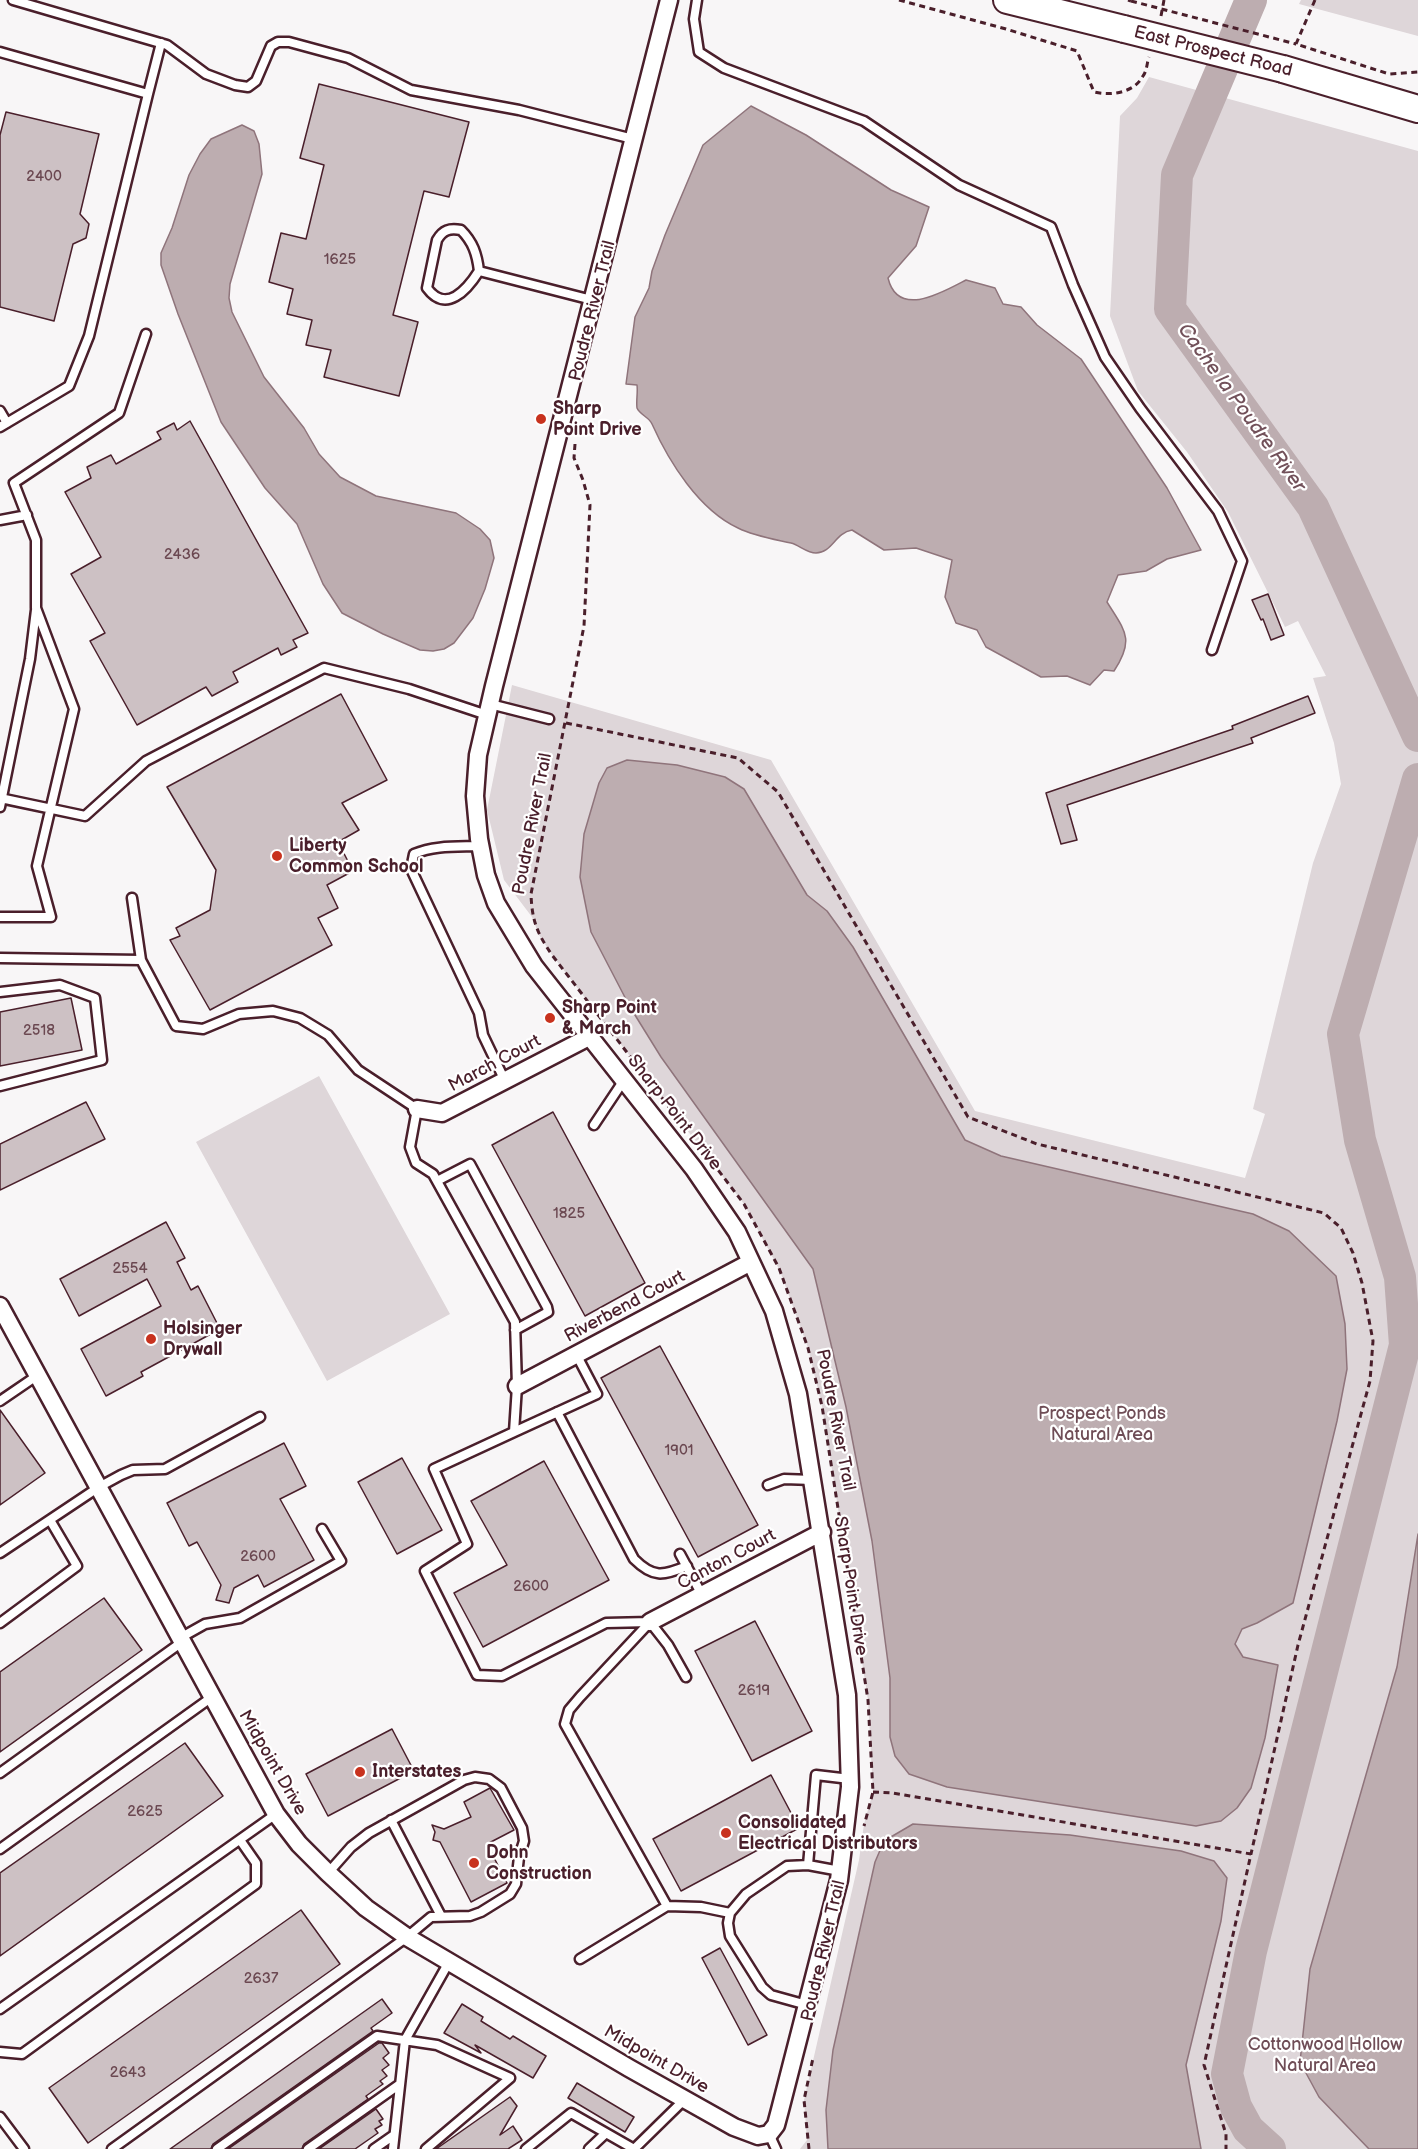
<!DOCTYPE html>
<style>
body{margin:0}
canvas{display:block;background:#f8f6f7}
</style>
<canvas width="1418" height="2149"></canvas>
<script>
const ctx = document.querySelector('canvas').getContext('2d');
ctx.lineJoin = 'round';
function paint(path, color) {
  ctx.fillStyle = color;
  ctx.fill(path, 'evenodd');
}
function strokePath(path, color, width, dash) {
  ctx.strokeStyle = color;
  ctx.lineWidth = width;
  ctx.lineCap = dash ? 'butt' : 'round';
  ctx.setLineDash(dash || []);
  ctx.stroke(path);
}
function write(font, color, halo, rows, align = 'center') {
  ctx.font = font + ' "Balsamiq Sans",sans-serif';
  ctx.lineWidth = 4.5;
  ctx.setLineDash([]);
  ctx.textBaseline = 'middle';
  ctx.strokeStyle = halo;
  ctx.fillStyle = color;
  for (const [text, x, y, turn = 0] of rows) {
    ctx.save();
    ctx.translate(x, y);
    ctx.rotate((+turn || 0) * Math.PI / 180);
    ctx.textAlign = isNaN(turn) ? turn : align;
    if (halo) ctx.strokeText(text, 0, 0);
    ctx.fillText(text, 0, 0);
    ctx.restore();
  }
}
paint(new Path2D(`
 M1301,0h117v36l-119,-32z
 M1149,77l269,74v1998h-618l7,-9 -3,-40 55,-240 5,-36 9,-32 -5,-92 -46,-294 -14,-58 -28,-77 -36,-67 -192,-249 -13,-20 -7,-18 -28,-37 -17,-70 25,-125 259,75 204,351 270,67 20,-64 -12,-5 60,-246 28,-79 -7,-41 -21,-65 13,-2 -28,-55 -13,6 -57,-115 -41,-60 -49,-61 -28,-75 10,-200 17,-18z
 M319,1076l131,238 -123,67 -131,-239z`), '#ded6d9');
const water = new Path2D(`
 M751,106l55,29 85,55 38,17 -13,39 -28,32c10,41 55,14 78,2l29,8 8,16 18,3 16,18 44,34 86,129 34,62 -34,9 -21,12 -28,4 -11,27c18,29 28,37 7,69l-10,-1 -14,15 -23,-9 -26,1 -55,-30 -9,-17 -21,-7 -11,-26 7,-37 -36,-12 -32,2 -32,-20c-17,3 -20,23 -36,23 -9,0 -17,-8 -25,-10 -18,-4 -37,-7 -53,-15 -39,-18 -69,-66 -86,-104 -3,-7 -12,-9 -15,-16 -1,-7 1,-16 0,-23l-11,-1 9,-67 14,-29 3,-17 13,-36 38,-90z
 M242,125l12,6 5,13 3,30 -32,110 -1,14 3,14 32,65 40,51 15,26 21,23 36,19 80,17 24,16 10,11 4,18 -9,31 -12,29 -19,25 -10,6 -11,2 -13,-1 -37,-16 -41,-21 -19,-29 -26,-60 -32,-36 -44,-66 -43,-108 -17,-49v-12l11,-25 17,-53 11,-21 11,-15z
 M627,760l50,5 48,12 19,12 63,106 20,16 26,36 112,193 36,16 252,58 36,17 47,45 9,48 2,45 -10,52 -44,182 -36,20 -15,6 -7,15 8,13 35,8 -13,73 -14,50 -14,20 -16,13 -25,5 -249,-39 -38,-13 -14,-18 -5,-19v-59l-18,-137 -26,-134 -33,-138 -152,-212 -31,-50 -39,-75 -11,-55 4,-43 15,-51 8,-15z
 M1418,1534v615h-49l-50,-52 -19,-35 10,-93 87,-302z
 M913,1824l157,11 111,16 33,10 13,17 -6,43 -35,144 15,84h-373l-2,-39 7,-60 42,-188 9,-21z`);
paint(water, '#bdadb0');
strokePath(water, '#8f747b', 1.5);
strokePath(new Path2D(`
 M1251,0l-74,175 -7,134 143,198 105,229
 M1270,2149l-22,-20 -12,-22 -9,-33 24,-123 154,-606 -5,-68 -40,-137 -17,-106 75,-255`), '#bdadb0', 32);
const building = new Path2D(`
 M319,84l150,38 -20,75 -25,-6 -31,124 25,7 -19,74 -75,-19 7,-27 -25,-5 6,-25 -25,-6 6,-25 -24,-7 12,-49 25,6 18,-74 -24,-7z
 M6,112l93,22 -19,80 9,10 -3,14 -13,6 -19,77 -54,-14v-172z
 M190,421l118,212 -15,7 4,7 -16,8 -3,-7 -45,24 5,10 -26,14 -6,-9 -69,38 -47,-84 15,-8 -34,-59 30,-17 -36,-65 26,-14 -4,-11 24,-12 5,9 45,-25 -4,-7 17,-9 3,7z
 M1268,594l16,41 -13,5 -8,-21 -2,1 -9,-20z
 M341,694l46,86 -45,23 17,27 -21,12 15,29 -26,14 11,23 -20,10 14,27 -122,65 -40,-70 10,-4 -4,-8 34,-18 6,-40 -49,-83z
 M1308,696l7,17 -64,25 2,5 -186,62 10,35 -16,4 -15,-51 187,-64 -1,-3z
 M71,998l11,52 -82,16v-54z
 M86,1102l19,37 -105,51v-46z
 M553,1112l92,171 -60,33 -93,-171z
 M166,1222l19,36 -8,4 14,28 7,-4 22,43 -79,43 2,4 -37,20 -25,-47 80,-43 -14,-27 -68,37 -19,-37z
 M660,1346l98,179 -60,32 -97,-179z
 M0,1410l45,63 -45,32z
 M284,1443l22,43 -26,13 34,61 -50,27 -6,-12 -24,13 -5,15 -13,-3 5,-15 -24,-43 -8,4 -22,-43z
 M402,1458l40,72 -45,24 -39,-72z
 M544,1461l65,119 -126,67 -29,-54 53,-28 -36,-64z
 M104,1598l38,52 -142,102v-80z
 M755,1621l57,110 -60,30 -57,-110z
 M392,1729l22,42 -86,45 -22,-42z
 M185,1743l38,53 -223,160v-83z
 M771,1775l28,53 -118,63 -28,-52z
 M490,1788l24,42 -27,14 20,39 -36,19 -31,-60 -7,-2 2,-8 -3,-7 12,4 27,-12 -7,-15z
 M301,1910l39,54 -252,179 -39,-55z
 M720,1948l47,87 -19,10 -46,-87z
 M382,1999l10,14 -21,15 2,3 -160,113 -2,5h-41z
 M462,2004l21,13 -2,4 29,18 3,-3 33,20 -13,22 -58,-33 6,8 -37,-20z
 M379,2043h3l7,10 -6,5 6,7 -7,5 5,6 -7,5 3,3 -17,12 2,3 -64,45 -2,5h-74z
 M577,2083l57,34 -9,15 -57,-34z
 M510,2097l7,9 -17,29 13,-9 9,14 -14,9h-72z
 M376,2109l7,10 -4,2 3,4 -7,4 3,4 -23,16h-36z`);
paint(building, '#cdc1c4');
strokePath(building, '#4a1f2b', 1.5);
const service = new Path2D(`
 M13,0l154,45 39,29 29,11 13,2 8,-6 15,-35 7,-4h11l59,16 63,32 108,20 114,29
 M697,0l-3,19 5,33 25,16 140,53 95,64 92,42 22,58 32,72 35,51 78,103 24,50 -30,89
 M0,52l148,42 -59,242 -20,50 -69,41
 M148,94l13,-51
 M479,271c-12,19 -33,43 -52,17l10,-48c6,-10 12,-12 24,-10 12,12 16,24 18,41l113,29
 M0,411l7,12
 M0,520l27,-5
 M490,704l59,15
 M0,798l85,18 61,-55 178,-93 85,21 78,26
 M0,807l30,-148 6,-49
 M481,846c-23,1 -46,-1 -67,8l-3,15 68,144 4,22 22,46
 M132,898l9,62 35,66 27,3 36,-15 34,-3 27,7 28,17 30,35 59,39 -7,38 6,16 17,11 82,148 2,64 -3,46 -80,37 33,75 -42,27 52,104 25,1 104,-53 44,-1
 M0,917h51l-14,-51 37,-157 -38,-101v-68l-22,-57 105,-70 27,-79
 M0,958l141,2
 M0,992l60,-7 35,13 7,62 -102,26
 M594,1125l30,-45
 M437,1181l33,-17 77,143 1,5 -33,18
 M0,1401l38,-26
 M557,1412l77,147c19,19 29,17 53,7
 M514,1432l83,-38 -21,-40
 M768,1485l16,-6 29,1
 M0,1553l99,-66 22,-12 12,-5 32,-1 95,-52
 M680,1554l22,41
 M650,1622l-70,75 -11,13 -4,14 102,182
 M650,1622l18,23 18,32
 M0,1623l77,-57 -27,-46
 M180,1638l25,-14 35,-6 101,-57 -19,-32
 M0,1773l182,-131
 M391,1820l50,96
 M0,1849l212,-152
 M808,1865l8,-90 34,4
 M580,1959l87,-53 34,1 29,6
 M807,2005l-36,-10 -9,-8 -32,-51 -2,-13 2,-10 16,-19 41,-28 21,-1 32,6
 M0,2009l276,-195
 M0,2052l22,2 234,-170v-21l-16,-23
 M0,2117l24,32
 M769,2134l7,15
 M112,2149l295,-212 24,-20 39,-1 11,-4 29,-18 6,-10 3,-27 5,-16 -2,-13 -21,-40 -12,-9 -14,-2 -11,3 -95,53 -18,14 -23,26
 M217,2149l160,-113 60,9 73,33 -84,71
 M308,2149l92,-65
 M374,2149l20,-14
 M393,2149l12,-109 44,-78
 M526,2149l45,-36 63,36
 M589,2149l17,-16
 M634,2149l51,-50`);
const minor = new Path2D(`
 M417,1109l25,4 147,-76
 M0,1306l276,508 23,30 29,29 38,35 41,29 222,131 105,59 24,9 11,-2 7,-9 4,-15 59,-230 11,-93 -3,-92 -49,-301 -24,-83 -37,-79 -43,-63 -160,-203 -38,-63 -10,-28 -7,-36 -4,-43 3,-41 16,-69 175,-686
 M517,1386l234,-124
 M650,1622l172,-90`);
const primary = new Path2D(`
 M1007,0l117,29
 M1283,69l135,40`);
strokePath(service, '#4a1f2b', 13);
strokePath(minor, '#4a1f2b', 21);
strokePath(primary, '#4a1f2b', 30);
strokePath(new Path2D(`
 M899,0l107,29 71,22 17,41c17,4 40,1 49,-16 4,-5 4,-14 6,-19
 M1128,0l3,1
 M1315,0l-19,44 93,30 29,-2
 M1161,16l3,-16
 M575,444l-1,14 9,22 7,25 -6,121 -53,268c1,27 6,39 21,61l117,152
 M566,723l172,35 40,34 190,325 69,27 287,69 17,15 12,25 9,30 11,58 -3,40 -72,264 -47,209
 M712,1162l32,42 35,64 29,80 14,58 46,294 5,92 -9,34
 M873,1792l20,1 358,61 -47,211 22,69v15
 M809,2149l-5,-49 9,-42`), '#4a1f2b', 3, [6, 4.5]);
strokePath(service, '#fff', 8);
strokePath(minor, '#fff', 16);
strokePath(primary, '#fff', 26);
const primaryBridge = new Path2D(`
 M1124,29l159,40`);
strokePath(primaryBridge, '#4a1f2b', 30, []);
strokePath(new Path2D(`
 M1131,1l165,43`), '#4a1f2b', 3, [6, 4.5]);
strokePath(primaryBridge, '#fff', 26);
for (const [x, y, r, color] of [
 [541,419,6,"#c8321e"],
 [277,856,6,"#c8321e"],
 [550,1018,6,"#c8321e"],
 [151,1339,6,"#c8321e"],
 [360,1772,6,"#c8321e"],
 [726,1833,6,"#c8321e"],
 [474,1863,6,"#c8321e"]
]) {
  const dot = new Path2D();
  dot.arc(x, y, r, 0, 2 * Math.PI);
  ctx.fillStyle = color;
  ctx.fill(dot);
  strokePath(dot, '#fff', 2);
}
write('15px', '#6b4851', null, [
 ["2400",44,177],
 ["1625",340,260],
 ["2436",182,555],
 ["2518",39,1031],
 ["1825",569,1214],
 ["2554",130,1269],
 ["1901",679,1451],
 ["2600",258,1557],
 ["2600",531,1587],
 ["2619",754,1691],
 ["2625",145,1812],
 ["2637",261,1979],
 ["2643",128,2073]
]);
write('18px', '#4a1f2b', '#fff', [
 ["East Prospect Road",1213,52,14],
 ["Poudre River Trail",593,311,-76],
 ["Poudre River Trail",533,824,-79],
 ["March Court",495,1064,-28],
 ["Sharp Point Drive",674,1113,52],
 ["Riverbend Court",625,1307,-28],
 ["Poudre River Trail",835,1420,79],
 ["Canton Court",727,1560,-28],
 ["Sharp Point Drive",850,1586,81],
 ["Midpoint Drive",272,1763,60],
 ["Poudre River Trail",824,1951,-77],
 ["Midpoint Drive",656,2060,30]
]);
write('bold 18px', '#4a1f2b', '#fff', [
 ["Sharp",553,409],
 ["Point Drive",553,430],
 ["Liberty",289,846],
 ["Common School",289,867],
 ["Sharp Point",562,1008],
 ["& March",562,1029],
 ["Holsinger",163,1329],
 ["Drywall",163,1350],
 ["Interstates",372,1772],
 ["Consolidated",738,1823],
 ["Electrical Distributors",738,1844],
 ["Dohn",486,1853],
 ["Construction",486,1874]
], 'left');
write('18px', '#6f4d56', '#fff', [
 ["Prospect Ponds",1102,1414],
 ["Natural Area",1102,1435],
 ["Cottonwood Hollow",1325,2045],
 ["Natural Area",1325,2066]
]);
write('italic 20px', '#72515a', '#fff', [
 ["Cache la Poudre River",1241,408,54]
]);
</script>
